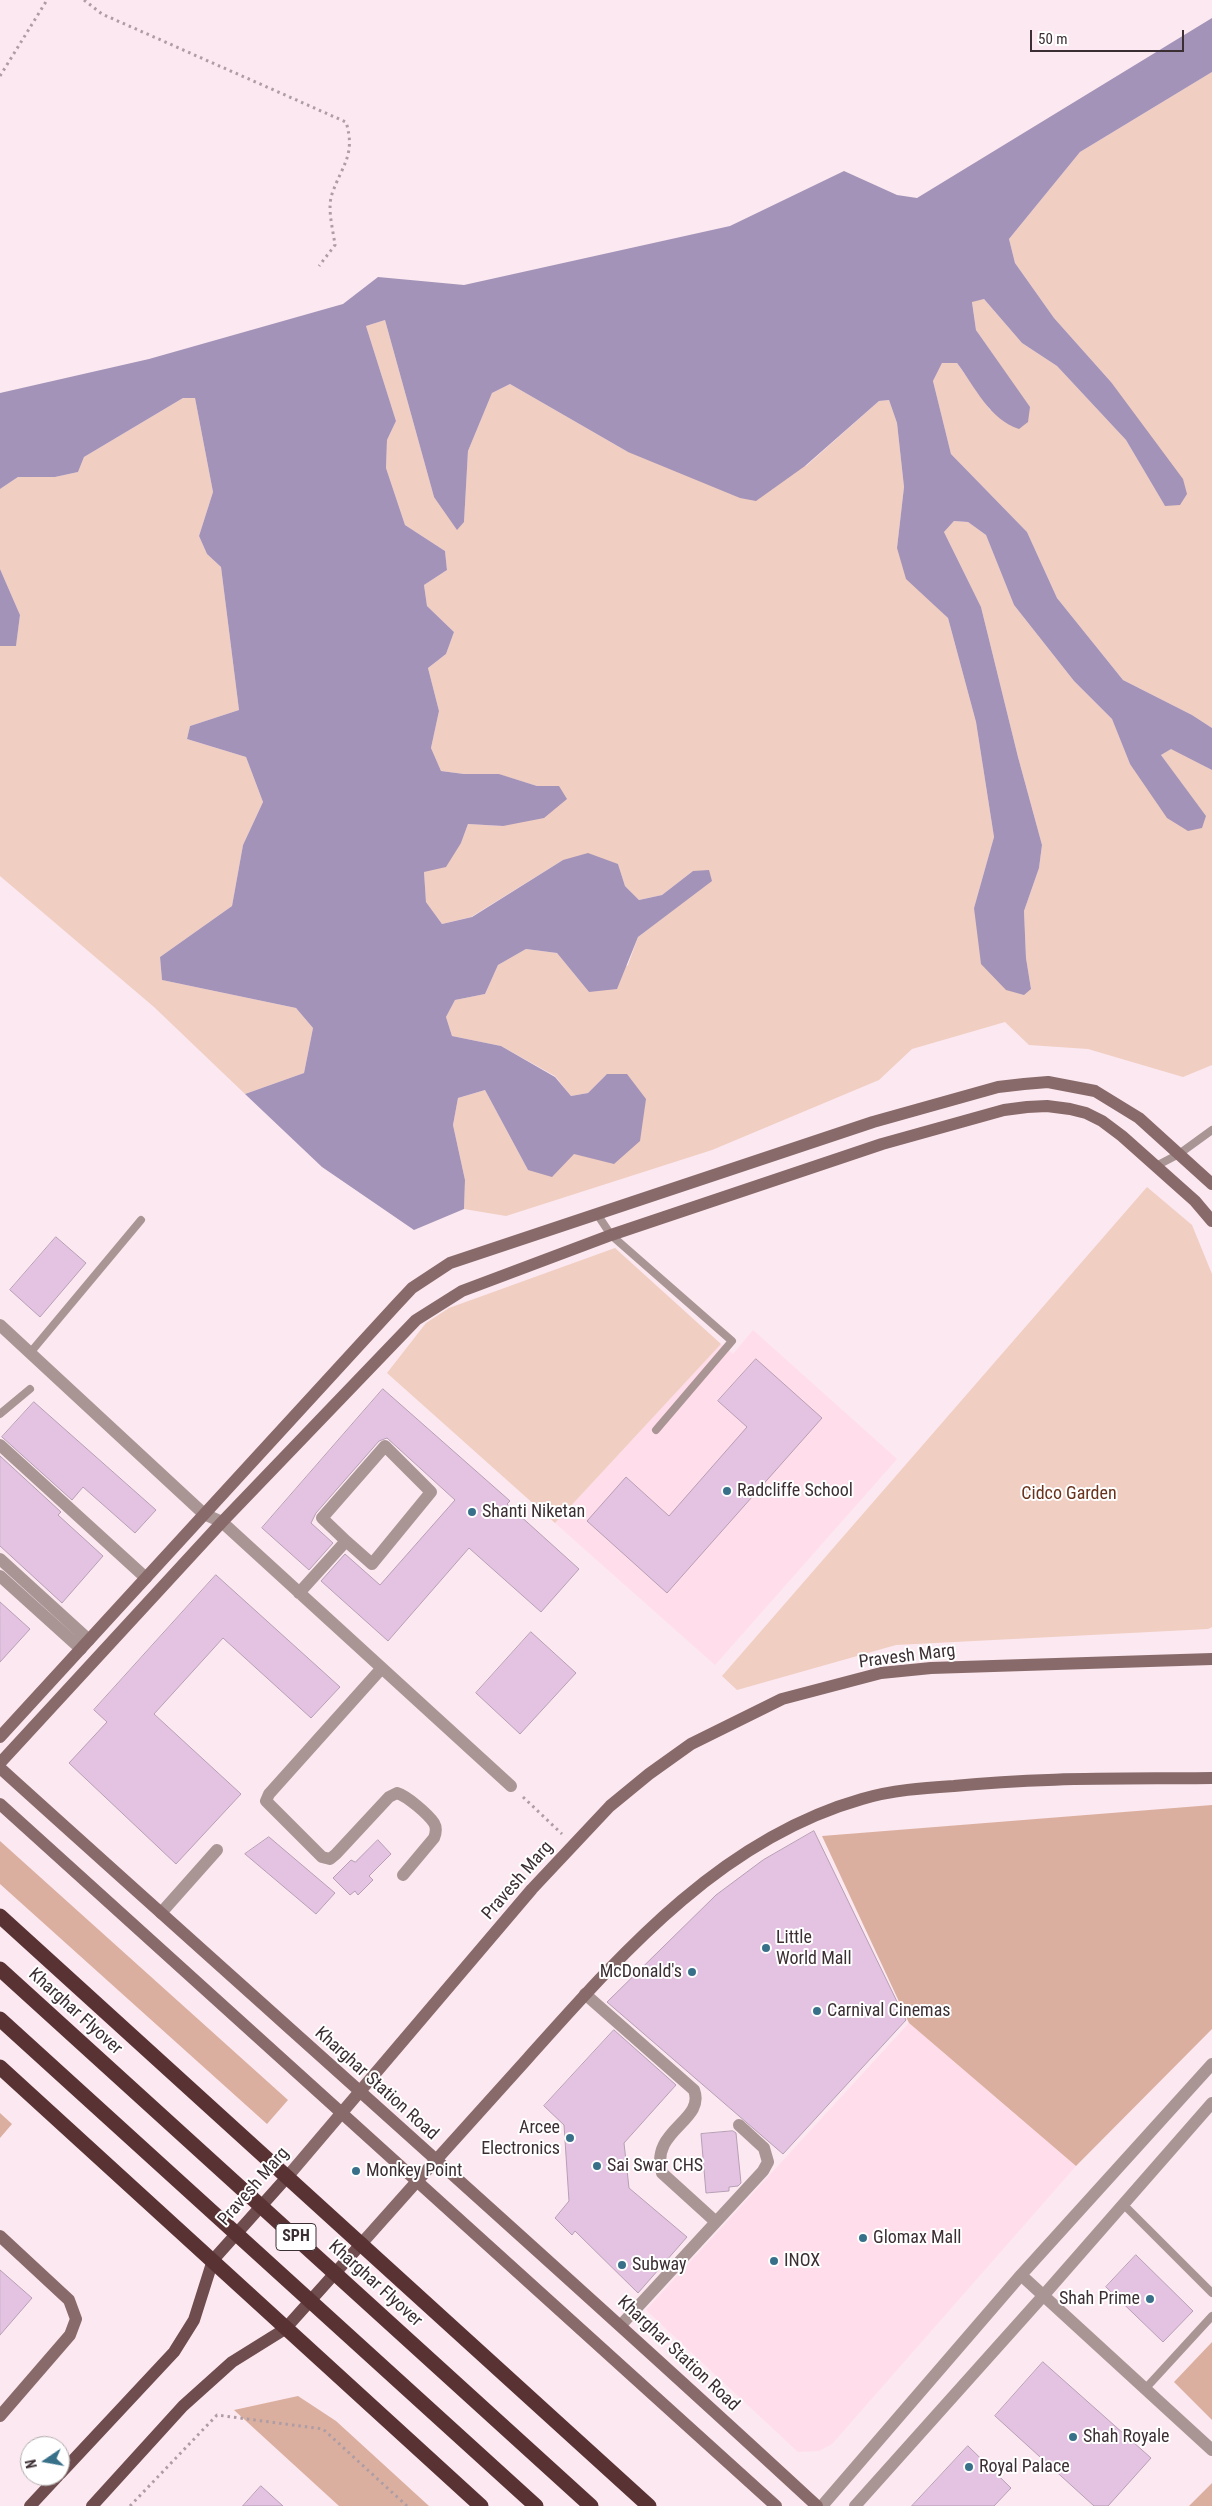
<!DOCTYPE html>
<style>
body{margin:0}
#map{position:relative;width:1212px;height:2506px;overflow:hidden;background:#fce8f0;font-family:"Roboto Condensed",sans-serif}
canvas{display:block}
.north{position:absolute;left:20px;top:2436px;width:50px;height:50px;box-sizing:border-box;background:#fff;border:1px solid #b1acae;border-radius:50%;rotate:258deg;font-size:14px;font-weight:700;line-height:20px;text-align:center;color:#3c2f34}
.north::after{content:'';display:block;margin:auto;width:18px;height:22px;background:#38708a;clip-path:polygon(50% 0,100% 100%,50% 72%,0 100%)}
.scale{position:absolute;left:1030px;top:30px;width:154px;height:22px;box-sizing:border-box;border:2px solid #3c2f34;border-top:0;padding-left:6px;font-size:15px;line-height:18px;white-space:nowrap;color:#3c2f34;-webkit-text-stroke:4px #fff;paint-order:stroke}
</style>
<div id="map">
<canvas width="1212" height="2506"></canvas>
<div class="north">N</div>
<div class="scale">50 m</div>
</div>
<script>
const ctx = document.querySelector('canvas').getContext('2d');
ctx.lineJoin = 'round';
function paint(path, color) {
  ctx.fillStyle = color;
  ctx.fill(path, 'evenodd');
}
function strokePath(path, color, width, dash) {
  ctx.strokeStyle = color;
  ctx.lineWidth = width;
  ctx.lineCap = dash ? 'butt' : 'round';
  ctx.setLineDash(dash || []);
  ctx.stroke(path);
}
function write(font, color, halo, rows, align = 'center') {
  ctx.font = font + ' "Roboto Condensed",sans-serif';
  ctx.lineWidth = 4;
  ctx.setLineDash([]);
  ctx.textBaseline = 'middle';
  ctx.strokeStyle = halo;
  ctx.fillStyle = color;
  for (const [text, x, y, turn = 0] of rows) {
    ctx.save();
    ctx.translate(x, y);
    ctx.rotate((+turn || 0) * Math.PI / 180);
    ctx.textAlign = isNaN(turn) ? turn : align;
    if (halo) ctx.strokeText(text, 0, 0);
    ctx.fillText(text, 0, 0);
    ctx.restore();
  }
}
paint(new Path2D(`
 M753,1330l144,129 -182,206 -160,-142 166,-179 12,10z
 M909,2023l167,143 -244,278 -13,7 -21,1 -152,-142z`), '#ffddea');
paint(new Path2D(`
 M1212,72v656l-20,-13 -69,-35 -66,-82 -30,-66 -76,-78 -18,-73 9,-18h15l33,47 39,-3 -53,-77 -4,-29 12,-2 38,44 35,23 69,74 39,66 -54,-124 -57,-64 -39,-55 -6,-24 71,-87z
 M385,320l49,177 30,25 4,-71 24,-58 18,-9 118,68 178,14 73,-65 10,-1 8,23 7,64 -7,61 35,54 16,16 28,104 18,115 -20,71 57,81 -5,-31 -2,-47 15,-43 3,-23 -24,-88 -37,-150 -37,-75 10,-11 14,1 18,13 28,70 60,76 38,38 18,45 76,53 -45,-62 10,-7 41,22v295l-29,12 -95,-28 -59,-4 -24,-23 -93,27 -33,31 -167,70 -206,66 -42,-7 1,-29 -12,-55 5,-27 27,-8 43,80 79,-96 -19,19 -17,3 -16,-20 -54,-30 -49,-10 -6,-19 9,-17 30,-6 13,-29 28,-16 31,4 32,39 39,-27 10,-28 74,-57 -19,-9 -31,24 -23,5 -14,-14 -7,-22 -55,-4 -92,57 -29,7 -16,-22 -2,-30 37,-29 7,-19 35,2 55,-40h-21l-39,-12h-34l-23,-3 -10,-23 8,-37 -11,-43 18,-14 8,-22 -27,-26 -3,-21 23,-15 -2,-19 -40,-26 -19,-57 1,-28 9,-19 -30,-95z
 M183,398h12l18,94 -14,44 8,18 14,13 18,143 -49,16 -3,13 59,18 17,45 -20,43 -11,61 -72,51 2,23 134,28 17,20 -9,45 -59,21 -91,-87 -154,-131v-230l16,-1 4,-30 -20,-46v-80l18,-12h37l23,-5 6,-15z
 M1147,1187l45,38 20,49v353l-4,2 -312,16 -159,45 -15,-14z
 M615,1248l106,96 -166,179 -168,-150 39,-50 23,-15z`), '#f0cec2');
paint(new Path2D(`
 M1212,1805v224l-136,137 -167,-143 -87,-187z
 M0,1841l288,259 -21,24 -267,-240z
 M0,2113l12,11 -12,14z
 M1212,2342v78l-38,-38z
 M298,2396l38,25 93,85h-90l-105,-96z
 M1212,2483v23h-23z`), '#dbaf9f');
paint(new Path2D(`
 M1212,18v54l-132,80 -71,87 6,24 39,55 57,64 72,97 4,15 -7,11 -15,1 -39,-66 -69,-74 -35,-23 -38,-44 -12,3 4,28 54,77 -2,15 -9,7c-29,-9 -44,-42 -62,-66h-15l-9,18 18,73 76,78 30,66 66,82 69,35 20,13v42l-41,-21 -10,6 45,61 -4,12 -14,3 -21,-13 -37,-54 -18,-45 -38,-38 -60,-76 -28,-70 -18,-13 -14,-1 -10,11 37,75 37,150 24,88 -3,23 -15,43 2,47 5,31 -7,6 -18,-5 -25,-26 -7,-56 20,-71 -18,-115 -28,-104 -42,-39 -9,-31 7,-61 -7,-64 -8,-23 -10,1 -74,65 -49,35 -16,-3 -112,-46 -118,-68 -18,9 -24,58 -4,71 -7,8 -23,-33 -49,-177 -19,6 30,95 -9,19 -1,28 19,57 40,26 2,19 -23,15 3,21 27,26 -8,22 -18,14 11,43 -8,37 10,23 23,3h35l38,12h22l8,13 -23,19 -41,8 -35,-2 -7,19 -15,24 -22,5 2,30 16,22 30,-7 91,-57 25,-7 30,11 7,22 14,14 23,-5 31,-24 16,-1 3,11 -74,56 -21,52 -28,3 -32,-39 -31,-4 -28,16 -13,29 -30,6 -9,17 6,19 49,10 54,31 16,19 17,-3 19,-19h20l19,25 -6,42 -26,23 -40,-10 -22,23 -24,-7 -43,-80 -27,8 -5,27 12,55 -1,29 -50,21 -92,-63 -77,-73 59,-21 9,-45 -17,-20 -134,-28 -2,-23 72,-51 11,-61 20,-43 -17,-45 -59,-18 3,-13 49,-16 -18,-143 -14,-13 -8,-18 14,-44 -18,-94h-12l-99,59 -6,15 -23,5h-37l-18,12v-96l149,-34 194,-55 35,-27 86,8 266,-59 114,-55 53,24 20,3z
 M0,569l20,46 -4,31h-16z`), '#a393b8');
const building = new Path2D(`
 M56,1237l30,26 -46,54 -30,-27z
 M756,1359l66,59 -155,175 -80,-72 39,-44 43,39 78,-89 -29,-26z
 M383,1389l127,112 -3,3 72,65 -38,43 -72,-64 -81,93 -67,-60 24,-27 35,31 75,-85 -68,-62 -8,3 -63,72 -5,10 22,20 -24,27 -47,-42z
 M34,1402l122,108 -21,23 -52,-46 -11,13 -70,-63z
 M0,1456l61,56 -3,3 45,41 -41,47 -62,-57z
 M216,1575l124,112 -29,31 -88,-80 -69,76 87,80 -65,70 -107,-101 38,-41 -13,-12z
 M0,1602l30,27 -30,33z
 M531,1632l45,41 -56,61 -44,-41z
 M814,1831l92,189 -123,134 -176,-152 109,-107 47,-35z
 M269,1837l66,56 -19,21 -71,-60z
 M378,1840l13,14 -22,22 4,4 -15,15 -3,-4 -5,4 -17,-17 18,-18 4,2z
 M614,2030l62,55 -52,58 5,45 58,49 -49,56 -63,-62 -3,4 -17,-17 14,-17 -5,-76 -20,-19z
 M733,2131l3,2 5,50 -3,3 -9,1v4l-23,2 -5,-59z
 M1136,2255l57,56 -30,31 -57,-55z
 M0,2270l32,28 -32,37z
 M1043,2362l108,96 -43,48h-14l-99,-90z
 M968,2446l43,42 -17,18h-82z
 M261,2486l22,20h-40z`);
paint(building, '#e4c3e2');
strokePath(building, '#b69fb5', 1);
strokePath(new Path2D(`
 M84,0l18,14 244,108c10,33 -4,43 -14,72 -5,15 1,35 3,51l-16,21
 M0,76l47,-76
 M523,1797l39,37
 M130,2506l87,-91 106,14 84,77`), '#ae9da4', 3, [2.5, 4]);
strokePath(new Path2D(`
 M1156,1166l23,-12 33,-24
 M597,1214l14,21 121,106 -76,89
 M30,1353l111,-133
 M0,1414l30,-25
 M1124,2205l88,88
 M1145,2389l67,-73`), '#aa9595', 8);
strokePath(new Path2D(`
 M0,1325l204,189 18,8 289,264
 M0,1445l146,133
 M0,1559l89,81
 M0,1576l81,73
 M299,1593l47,-52 26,23 59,-72 -46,-46 -63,72 24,23
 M381,1669l-112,125 -3,7 56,56 8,2 6,-5 53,-57 8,-4c10,3 31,21 37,30 3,5 2,10 0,15l-31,37
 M161,1913l56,-63
 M585,1994l109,96c12,31 -45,40 -32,83l54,49
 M1021,2275l191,175
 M621,2325l142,-154 5,-9 -4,-14 -25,-23
 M822,2506l199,-231 191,-211
 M855,2506l188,-210 169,-193`), '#aa9595', 12);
strokePath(new Path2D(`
 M0,1737l397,-433 15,-16 38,-25 423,-141 125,-35 26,-3 24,-2 47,9 44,27 73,66
 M0,1763l222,-241 194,-202 46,-29 149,-56 271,-91 122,-34 23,-3 20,-1 23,3 16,4 16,8 20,15 73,65 17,20
 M0,1768c272,246 548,489 817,738
 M0,1804l776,702
 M288,2176l244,-287 78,-83 39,-32 42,-30 91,-45 99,-26 50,-5 281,-9
 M0,2236l69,64 7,19 -6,16 -70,81
 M362,2243c55,-62 110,-123 166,-185 94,-105 193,-219 334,-259 30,-9 61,-11 92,-13 85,-9 172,-7 258,-8`), '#886a6a', 12);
strokePath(new Path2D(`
 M60,2474l114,-122 20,-32 19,-60 75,-84
 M30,2506l28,-30
 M92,2506l91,-100 49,-44 53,-33 77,-86`), '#6f4c4d', 12);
strokePath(new Path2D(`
 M0,1916l649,590
 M0,2067l481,439`), '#593234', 15);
strokePath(new Path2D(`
 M0,1969l591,537
 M0,2019l536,487`), '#593234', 15);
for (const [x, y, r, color] of [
 [727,1491,5,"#38708a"],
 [472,1512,5,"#38708a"],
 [766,1948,5,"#38708a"],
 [692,1972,5,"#38708a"],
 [817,2011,5,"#38708a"],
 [570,2138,5,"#38708a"],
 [597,2166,5,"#38708a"],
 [356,2171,5,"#38708a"],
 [863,2238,5,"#38708a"],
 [774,2261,5,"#38708a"],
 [622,2265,5,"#38708a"],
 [1150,2299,5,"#38708a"],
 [1073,2437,5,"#38708a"],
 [969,2467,5,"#38708a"]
]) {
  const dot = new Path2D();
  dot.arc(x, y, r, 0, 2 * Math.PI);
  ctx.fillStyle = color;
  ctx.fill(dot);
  strokePath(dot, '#fff', 2);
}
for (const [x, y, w] of [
 [296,2237,40]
]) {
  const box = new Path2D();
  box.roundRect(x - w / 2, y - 13.5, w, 27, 4);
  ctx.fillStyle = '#fff';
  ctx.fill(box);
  strokePath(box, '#3c2f34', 1);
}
write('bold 16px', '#3c2f34', null, [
 ["SPH",296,2237]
]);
write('18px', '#3c2f34', '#fff', [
 ["Radcliffe School",737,1491],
 ["Shanti Niketan",482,1512],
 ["Little",776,1938],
 ["World Mall",776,1959],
 ["McDonald's",682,1972,"right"],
 ["Carnival Cinemas",827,2011],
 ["Arcee",560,2128,"right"],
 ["Electronics",560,2149,"right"],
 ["Sai Swar CHS",607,2166],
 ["Monkey Point",366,2171],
 ["Glomax Mall",873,2238],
 ["INOX",784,2261],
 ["Subway",632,2265],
 ["Shah Prime",1140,2299,"right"],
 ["Shah Royale",1083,2437],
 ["Royal Palace",979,2467]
], 'left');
write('18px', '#69321b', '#fff', [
 ["Cidco Garden",1069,1494]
]);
write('18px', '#3c2f34', '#fff', [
 ["Pravesh Marg",907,1657,-7],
 ["Pravesh Marg",518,1881,-49],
 ["Kharghar Flyover",75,2012,42],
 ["Kharghar Station Road",376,2084,42],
 ["Pravesh Marg",254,2187,-49],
 ["Kharghar Flyover",375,2284,42],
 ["Kharghar Station Road",678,2354,43]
]);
</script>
